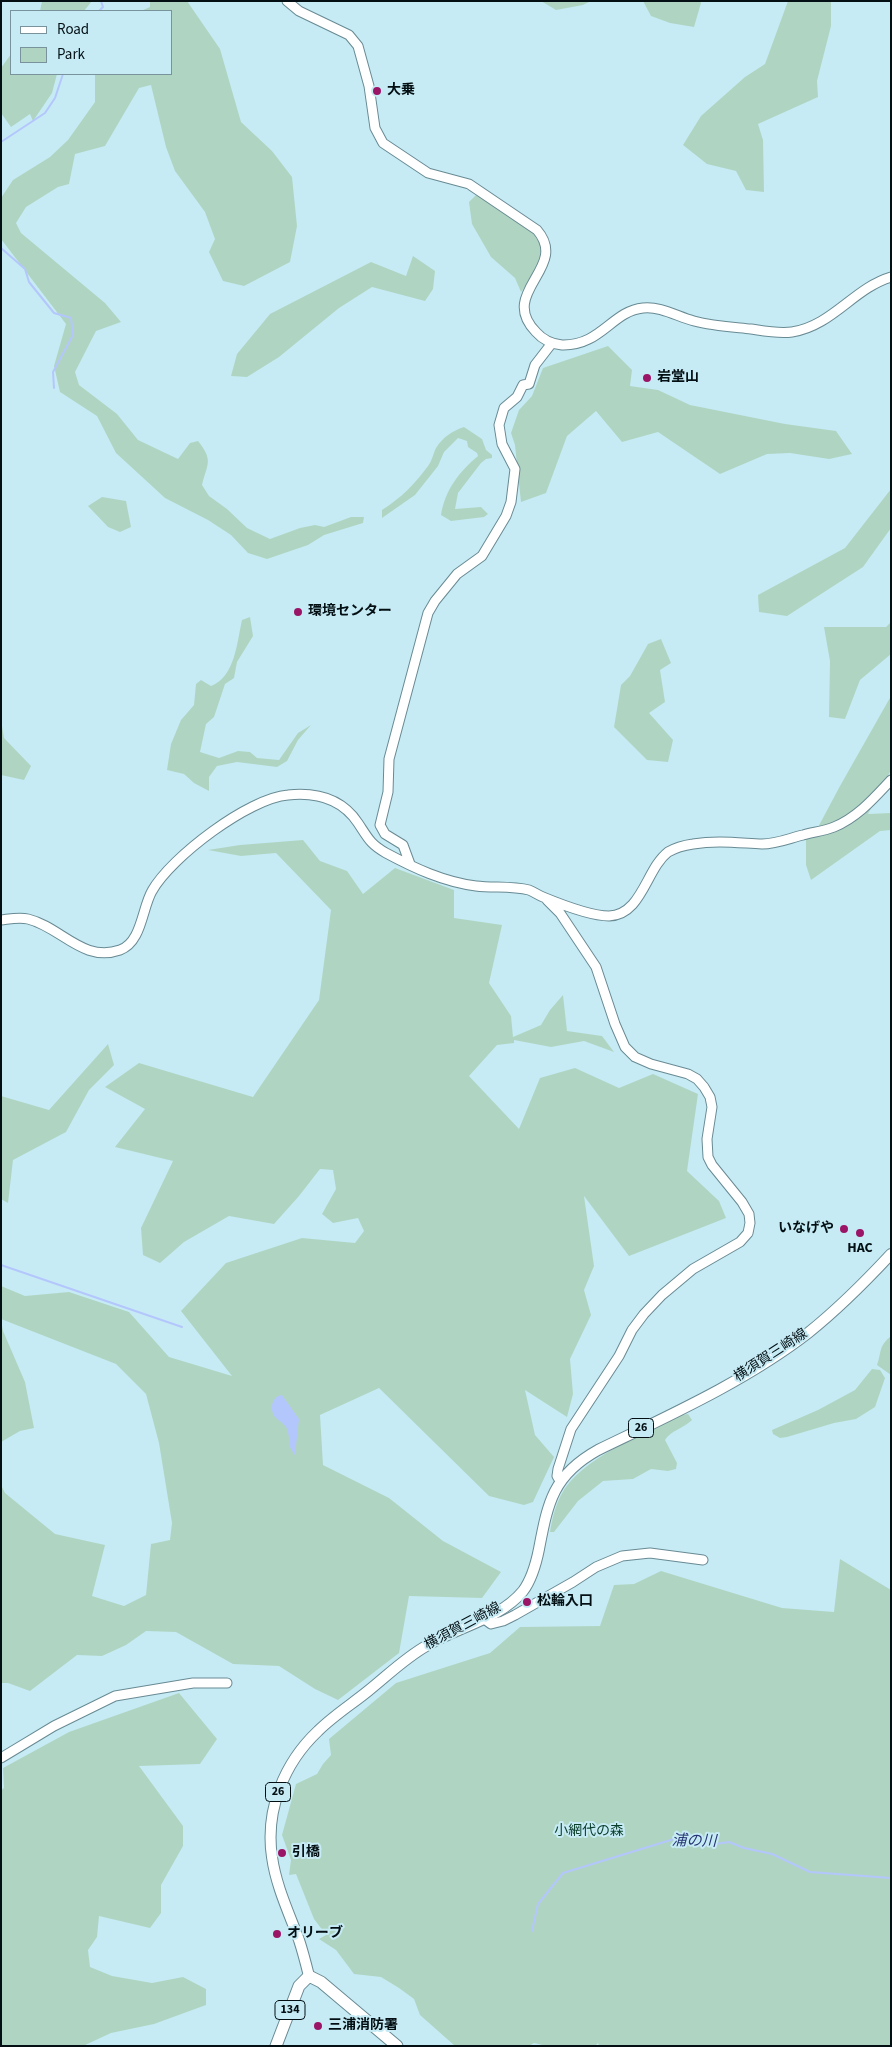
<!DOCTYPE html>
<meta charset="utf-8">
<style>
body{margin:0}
#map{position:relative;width:892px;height:2047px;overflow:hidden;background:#c6ebf5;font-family:"Source Sans 3",sans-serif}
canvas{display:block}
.frame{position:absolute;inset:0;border:2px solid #030f13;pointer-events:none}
.legend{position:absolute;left:10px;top:10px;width:162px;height:65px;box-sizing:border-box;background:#c6ebf5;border:1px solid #78939b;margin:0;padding:6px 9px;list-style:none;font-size:15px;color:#030f13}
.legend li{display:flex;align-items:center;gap:10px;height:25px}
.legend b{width:25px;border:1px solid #78939b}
</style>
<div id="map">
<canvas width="892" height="2047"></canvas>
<div class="frame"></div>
<ul class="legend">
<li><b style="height:6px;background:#fff"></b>Road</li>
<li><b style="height:14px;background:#afd5c2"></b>Park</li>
</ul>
</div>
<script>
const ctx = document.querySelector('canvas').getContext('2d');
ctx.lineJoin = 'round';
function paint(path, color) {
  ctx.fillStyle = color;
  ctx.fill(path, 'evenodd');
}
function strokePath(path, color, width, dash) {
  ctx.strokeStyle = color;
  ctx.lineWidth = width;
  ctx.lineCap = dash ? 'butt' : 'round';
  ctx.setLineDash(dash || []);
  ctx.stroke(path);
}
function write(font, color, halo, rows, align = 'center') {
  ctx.font = font + ' "Source Sans 3","Noto Sans JP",sans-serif';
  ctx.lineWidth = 4;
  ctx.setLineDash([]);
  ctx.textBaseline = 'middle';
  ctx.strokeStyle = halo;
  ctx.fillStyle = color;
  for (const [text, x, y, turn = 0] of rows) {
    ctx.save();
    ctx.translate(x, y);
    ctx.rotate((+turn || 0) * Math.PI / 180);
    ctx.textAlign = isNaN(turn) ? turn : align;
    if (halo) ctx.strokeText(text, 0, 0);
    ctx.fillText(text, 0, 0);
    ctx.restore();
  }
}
paint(new Path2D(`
 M42,1h50l-8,10h-44z
 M150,1h37l33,48 21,73 31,29 20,26 5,49 -7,36 -46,24 -21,-5 -14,-29 6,-13 -10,-27 -30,-41 -9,-24 -15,-62 -12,3 -34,58 -30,8 -6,30 -11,3 -32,20 -10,16 5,10 84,70 16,19 -25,9 -21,41 4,13 38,29 21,26 40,19 12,-16 8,-2c16,20 9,23 4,44l7,11 18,13 20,19 23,11 30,-11 15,-3 9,2 27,-10h13l-1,6 -39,12 -16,10 -41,14 -19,-6 -17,-18 -23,-15 -43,-22 -49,-45 -19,-37 -37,-24 -6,-26 12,-42 -65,-85v-41l12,-18 37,-23 18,-17 27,-38v-28h76v-63h-30l9,-4z
 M541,1h50l-8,4 -27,5z
 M643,1h57l1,2 -7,24 -24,-4 -19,-7z
 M788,1h43v25l-14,55 1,16 -60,27 5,16 1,52 -18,-2 -10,-19 -29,-7 -24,-19 18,-29 44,-39 20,-13z
 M11,54v20h46l-5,19 -19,28 -3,-7 -19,13 -10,-14v-45z
 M480,191l48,35 14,20 -5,25 -16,21 -6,-14 -24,-21 -19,-33 -3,-22z
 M413,256l22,15 -2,18 -8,12 -53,-14 -33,21 -60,49 -32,20 -16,-1 6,-22 33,-40 101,-52 35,14z
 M608,346l24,24 -2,16 28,4 32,15 95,19 51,7 16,23 -23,5 -39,-6 -23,1 -47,20 -62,-42 -36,10 -26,-31 -29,25 -21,57 -25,9 -6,-57 -4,-12 8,-23 13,-14 11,-28z
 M464,427l18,12 4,11 6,5v3l-6,1 -5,4 -23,30 -3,16 26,-2 7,7 -4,3 -33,4 -10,-6c4,-25 18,-43 37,-59l-1,-3 -9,-6 -1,-6 -9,-3 -14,14 -6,14 -23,29 -33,23v-8c20,-13 32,-25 46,-44 4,-5 5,-12 8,-18 7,-11 16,-17 28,-21z
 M891,489v39l-28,39 -76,49 -28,-4 -1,-17 87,-47z
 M102,497l24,4 5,26 -11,5 -12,-5 -20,-21z
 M250,617l3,19 -16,26 -3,16 -9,6 -11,33 -8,7 -6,28 19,6 19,-7 12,1 7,6 22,2 19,-27 13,-8 -13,15 -11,21 -10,6 -40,-5 -20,4 -8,11v14l-15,-8 -10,-9 -17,-4 4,-26 10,-24 13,-15 2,-21 5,-4 10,6c24,-9 26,-44 31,-66z
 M891,622v32l-31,26 -15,39 -16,-2 1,-56 -6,-34h62z
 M661,639l10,24 -11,7 5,32 -16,11 24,27 -5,22 -21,-2 -33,-33 7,-42 9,-9 18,-32z
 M891,696v74l-23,44 23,-1v17l-11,1 -69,49 -5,-15v-26l10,-8 24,-45z
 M1,720l3,18 27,28 -7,14 -23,-5z
 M303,840l17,21 27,10 16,23 32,-26 59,22v28l48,7 -13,58 22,33 2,21 28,-12 9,-15 13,-15 4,36 35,5 12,16 -30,-11 -33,6 -37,-7v3l-17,2 -28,31 50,53 21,-51 35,-10 44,20 34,-14 45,20 -11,77 32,30 7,17 -97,38 -45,-60 10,70 -10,24 7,25 -21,44 3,35 -6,23 -42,-27 10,45 19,22 -21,45 -9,3 -35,-9 -110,-108 -59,27 3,50 66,33 54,43 58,31 -19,26 -73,-2 -10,57 -61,47 -23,-11 -36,-23 -46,-2 -57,-32 -30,-1 -20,14 -24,11 -25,-1 -47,36 -22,-8h-7v-198l4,8 50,41 50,11 -13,51 32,10 22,-11 5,-51 19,-4 2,-17 -13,-80 -13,-49 -30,-30 -115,-45v-33l24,10 44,-4 60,20 40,45 63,19 -51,-65 45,-48 76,-25 53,5 9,-12 -6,-13 -25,5 -11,-9 14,-25 -3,-19 -13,-1 -21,27 -25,28 -45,-8 -45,26 -24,21 -17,-8 -2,-27 32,-67 -58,-14 30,-38 -40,-22 34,-24 114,34 66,-97 12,-90 -55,-57 -35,3 -33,-6 32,-5z
 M108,1044l6,21 -25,25 -23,42 -53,28 -5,43 -7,-4v-103l48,14z
 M1,1320l2,11 22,51 9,46 -14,3 -19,11z
 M891,1336v39l-14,-10c5,-14 1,-18 14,-29z
 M872,1369l8,1 5,8 -10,29 -19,12 -22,4 -47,14 -7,1 -7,-4 -1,-4 46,-20 37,-20z
 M688,1414l4,6c-8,8 -22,11 -27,20l12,23 -1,6 -8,2 -17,-2 -18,10 -30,2 -25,20 -24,31h-4c2,-13 5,-25 11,-37 19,-37 85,-62 121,-80z
 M840,1559l51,31v456h-292l-1,-3 -3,3h-48l-13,-3 -5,3h-74l-35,-31 -6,-16 -15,-11 -18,-11 -27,-3 -18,-24 -17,-11 7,-4 -12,-16 -18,-45 -7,1 2,-15 -9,-25 14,-51 21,-10 6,-10 8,-9 -2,-16 67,-56 94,-30 30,-26 80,-1 14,-41 20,-1 27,-13 121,37 52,4z
 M179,1693l38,46 -17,25 -61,2 44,60v20l-22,39v28l-11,15 -51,-12 -2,21 -9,13 2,17 22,9 40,7 31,-6 23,12v16l-52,19 -43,9 -28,13h-82v-256l3,-2 -1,-20 66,-36z`), '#afd5c2');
paint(new Path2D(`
 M282,1395l17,24 -4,36c-9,-13 -4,-10 -7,-23 -1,-7 -8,-10 -13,-15 -6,-8 -3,-21 7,-22z`), '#b4c7fc');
strokePath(new Path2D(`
 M99,11l4,-4 -2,-6
 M1,142l44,-29 10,-15 8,-24
 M1,248l24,21 4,13 25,31 17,5 2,17 -20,37 1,16
 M1,1265l181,62
 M532,1931l6,-27 25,-31 111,-34 27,7 28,-4 15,6 28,6 38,18 81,6`), '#b4c7fc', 2);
const secondary = new Path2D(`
 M287,1l12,10 50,24 9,11 11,40 6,42 8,15 45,30 41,11 68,46c33,38 -40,62 -1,102 7,8 16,12 26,13 39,1 50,-34 81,-37 18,-2 35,9 51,13 19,5 38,6 57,8 13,2 28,5 41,3 40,-6 62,-44 99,-55
 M410,864l-7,-19 -18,-11 -5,-9 8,-33 1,-33 39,-146 7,-12 22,-27 25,-18 24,-40 5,-14 4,-33 -13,-25 -3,-19 5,-17 13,-11 6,-12 6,-1 6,-19 17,-22
 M547,900l13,13 36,54 19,57 10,23 10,10 16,7 37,10 9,5 7,8 6,10 2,10 -5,32 1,18 4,8 30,37 7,12 1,9 -2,10 -8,9 -47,27 -31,26 -18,19 -12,16 -13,26 -48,73 -13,40 -1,7 3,5
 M1,920c9,-1 18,-3 27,-1 33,8 55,44 92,31 22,-8 22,-42 32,-59 19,-34 97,-93 136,-96 29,-3 54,4 70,28 10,15 12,21 28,30 28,15 58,29 90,33 17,2 36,0 53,4 5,2 9,5 14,7 17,7 48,19 66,19 33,-1 37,-47 59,-64 7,-4 18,-7 25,-8 24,-4 46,-1 69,0 15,0 28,-6 41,-9 11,-3 21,-4 31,-8 24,-10 40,-29 57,-47
 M483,1618l8,6 12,-3 12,-6 58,-33 23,-15 26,-11 28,-3 53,7
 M1,1758l53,-32 61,-30 78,-13h34`);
const primary = new Path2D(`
 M309,1976c-3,-12 -6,-24 -10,-36 -10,-27 -23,-54 -27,-83 -7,-47 12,-94 46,-126 15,-15 34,-27 50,-40 20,-16 38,-34 60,-46 30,-18 72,-26 95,-54 9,-12 13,-27 16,-42 9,-47 14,-74 59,-99 70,-34 148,-69 210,-117 30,-24 57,-51 83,-79`);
const highway = new Path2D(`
 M276,2046l23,-60 10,-10 12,6 76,64`);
strokePath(secondary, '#688a93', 11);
strokePath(primary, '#688a93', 12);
strokePath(highway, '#688a93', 13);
strokePath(secondary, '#fff', 9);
strokePath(primary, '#fff', 10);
strokePath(highway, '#fff', 11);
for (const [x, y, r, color] of [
 [377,91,5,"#9b1567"],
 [647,378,5,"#9b1567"],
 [298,612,5,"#9b1567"],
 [844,1229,5,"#9b1567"],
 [860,1233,5,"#9b1567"],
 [527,1602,5,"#9b1567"],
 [282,1853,5,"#9b1567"],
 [277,1934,5,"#9b1567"],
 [318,2026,5,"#9b1567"]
]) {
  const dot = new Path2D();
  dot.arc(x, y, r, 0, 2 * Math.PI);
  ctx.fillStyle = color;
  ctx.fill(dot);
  strokePath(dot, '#c6ebf5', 2);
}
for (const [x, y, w] of [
 [641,1428,25],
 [278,1792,25],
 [290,2010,30]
]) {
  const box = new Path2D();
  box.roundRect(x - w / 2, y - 9.5, w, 19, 4);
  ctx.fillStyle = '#c6ebf5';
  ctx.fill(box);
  strokePath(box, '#030f13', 1);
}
write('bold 12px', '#030f13', null, [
 ["26",641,1428],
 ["26",278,1792],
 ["134",290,2010]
]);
write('bold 14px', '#030f13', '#c6ebf5', [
 ["大乗",387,91],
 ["岩堂山",657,378],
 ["環境センター",308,612],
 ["いなげや",834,1229,"right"],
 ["HAC",860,1249,"center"],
 ["松輪入口",537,1602],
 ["引橋",292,1853],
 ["オリーブ",287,1934],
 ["三浦消防署",328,2026]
], 'left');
write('14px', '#030f13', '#c6ebf5', [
 ["横須賀三崎線",771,1356,-33],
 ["横須賀三崎線",463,1627,-28]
]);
write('14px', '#093e2a', '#c6ebf5', [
 ["小網代の森",589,1832]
]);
write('italic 15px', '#263573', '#c6ebf5', [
 ["浦の川",694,1842,1]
]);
</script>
